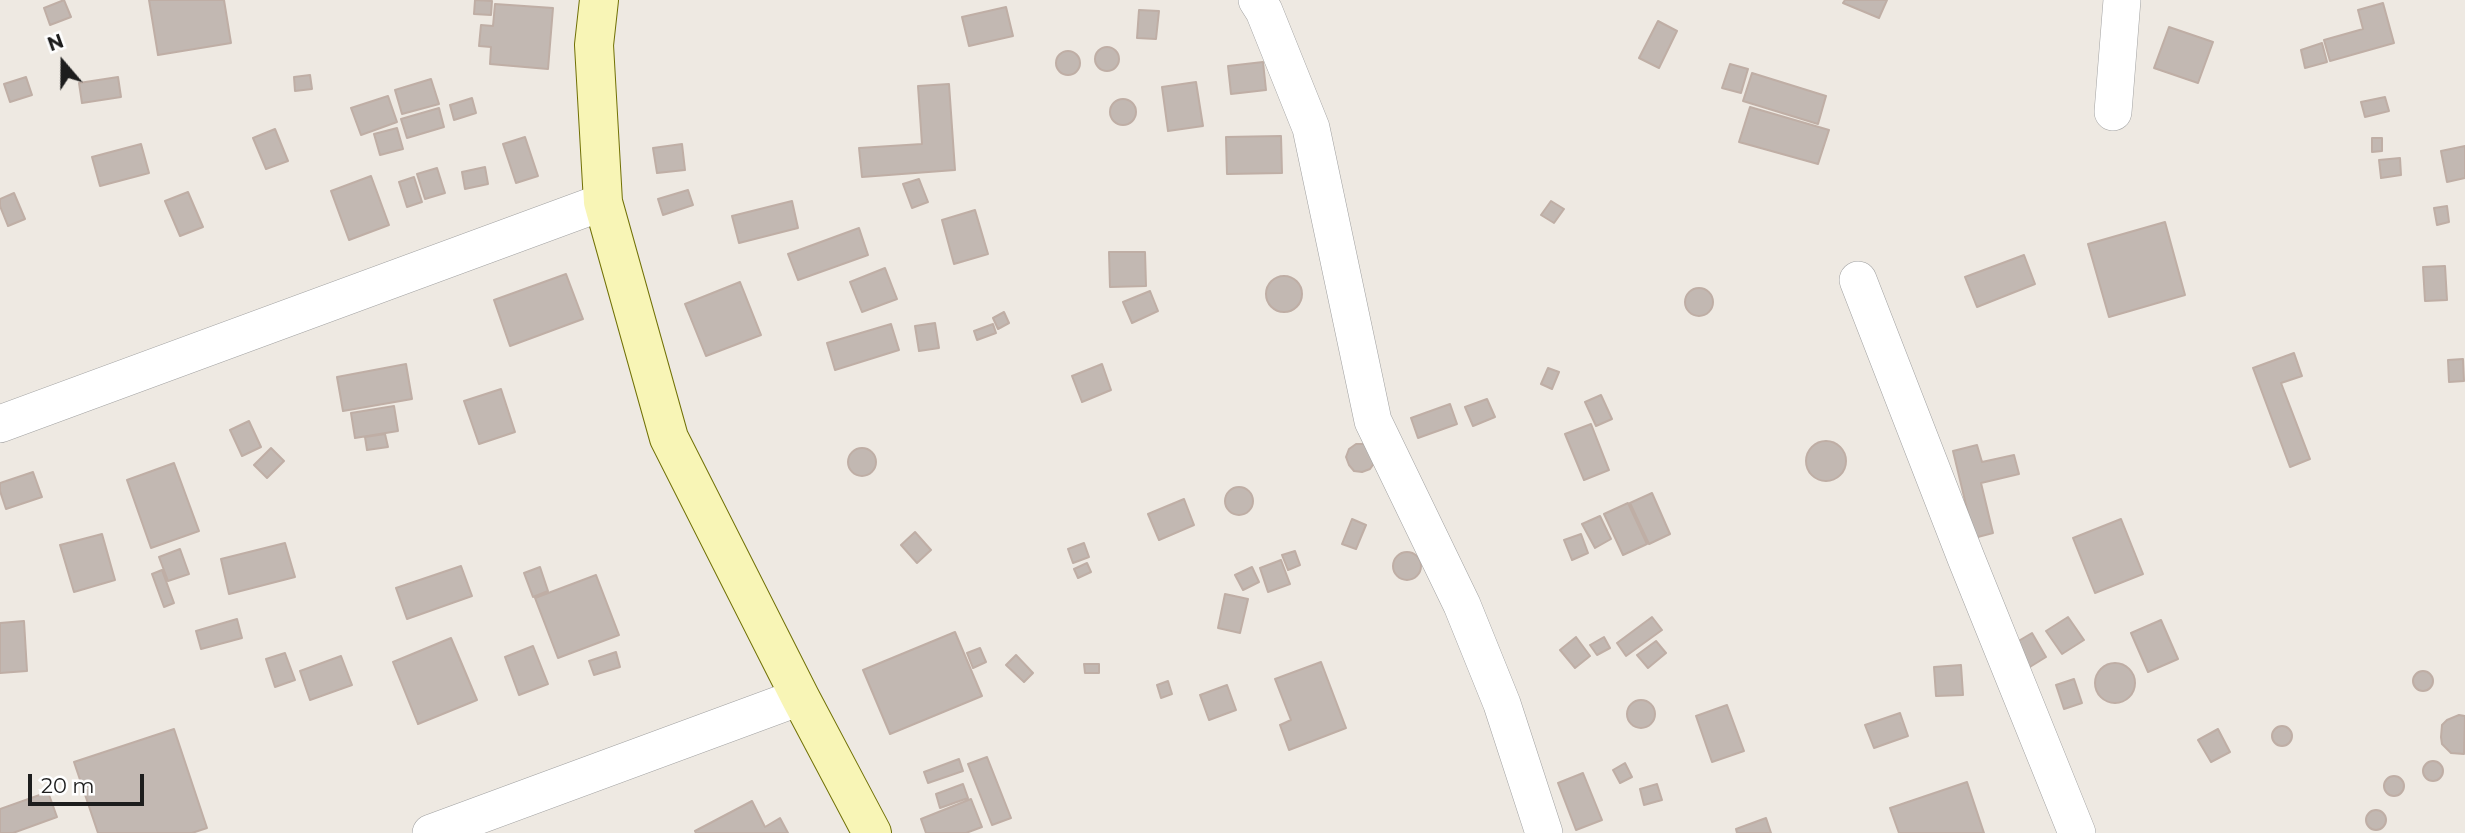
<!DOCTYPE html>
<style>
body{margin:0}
#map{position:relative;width:2465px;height:833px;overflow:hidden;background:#eee9e2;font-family:Montserrat,sans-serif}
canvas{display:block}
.north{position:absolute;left:28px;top:28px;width:70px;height:70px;-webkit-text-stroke:5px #fff;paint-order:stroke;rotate:340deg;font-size:19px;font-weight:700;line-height:28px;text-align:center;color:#1d1d1d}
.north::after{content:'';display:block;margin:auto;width:24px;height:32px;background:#1d1d1d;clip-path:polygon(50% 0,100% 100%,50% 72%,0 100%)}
.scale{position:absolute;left:28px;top:774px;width:116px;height:32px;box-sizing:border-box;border:4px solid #1d1d1d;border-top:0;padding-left:9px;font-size:21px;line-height:24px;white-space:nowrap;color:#1d1d1d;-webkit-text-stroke:5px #fff;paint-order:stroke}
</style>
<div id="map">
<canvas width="2465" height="833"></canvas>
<div class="north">N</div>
<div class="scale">20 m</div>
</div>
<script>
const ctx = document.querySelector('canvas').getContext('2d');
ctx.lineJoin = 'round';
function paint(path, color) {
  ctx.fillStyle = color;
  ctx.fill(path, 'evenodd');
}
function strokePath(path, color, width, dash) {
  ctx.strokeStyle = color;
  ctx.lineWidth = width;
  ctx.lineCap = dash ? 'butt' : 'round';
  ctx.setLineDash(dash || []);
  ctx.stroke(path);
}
const building = new Path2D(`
 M64,0l7,17 -21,8 -6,-17z
 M149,0h75l7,43 -73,12z
 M475,0l17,1 -1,14 -17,-1z
 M1845,0h42l-8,18 -36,-15z
 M2383,3l11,40 -64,18 -6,-21 39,-11 -5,-19z
 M495,4l58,4 -5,61 -58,-5 1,-17 -12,-1 2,-21 12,1z
 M1006,7l7,29 -44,10 -7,-29z
 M1139,10l20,1 -3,28 -19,-1z
 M1658,21l19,10 -18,37 -20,-10z
 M2169,27l44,15 -15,41 -44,-15z
 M2322,43l5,19 -22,6 -4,-18z
 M1095 59a12 12 0 1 1 24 0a12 12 0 1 1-24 0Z
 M1056 63a12 12 0 1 1 24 0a12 12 0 1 1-24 0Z
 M1263,62l3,28 -35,4 -3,-28z
 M1730,64l18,5 -7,24 -19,-5z
 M1752,73l74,23 -8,28 -75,-23z
 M310,75l2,14 -17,2 -1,-14z
 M26,77l6,18 -22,7 -6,-18z
 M118,77l3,20 -39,6 -3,-20z
 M431,79l8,25 -37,10 -7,-24z
 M1196,82l7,44 -35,5 -6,-44z
 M949,84l6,86 -93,7 -3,-29 63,-4 -4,-58z
 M388,96l9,26 -36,13 -10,-27z
 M2385,97l4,14 -24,6 -4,-15z
 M472,98l4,15 -22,7 -4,-15z
 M1110 112a13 13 0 1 1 26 0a13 13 0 1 1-26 0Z
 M1750,107l79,23 -11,34 -79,-22z
 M439,108l5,19 -37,11 -6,-19z
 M397,128l6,21 -23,6 -6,-21z
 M275,129l13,32 -22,8 -13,-31z
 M1281,136l1,37 -55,1 -1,-37z
 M525,137l13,39 -22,7 -13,-39z
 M2372,138h10v13l-10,1z
 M141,144l8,29 -49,13 -8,-29z
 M682,144l3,26 -28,3 -4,-25z
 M2465,146v32l-18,4 -6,-31z
 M2400,158l1,17 -20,3 -2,-18z
 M485,167l3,17 -23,5 -3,-17z
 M437,168l8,25 -20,6 -8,-25z
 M371,176l18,49 -40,15 -18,-49z
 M414,177l8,25 -15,5 -8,-25z
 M919,179l9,23 -16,6 -9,-24z
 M688,190l5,15 -30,10 -5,-16z
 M188,192l15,35 -23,9 -15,-35z
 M14,193l11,26 -17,7 -8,-20v-7z
 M792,201l6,27 -59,15 -7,-27z
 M1551,201l13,8 -10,14 -13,-8z
 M2447,206l2,16 -12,3 -3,-17z
 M975,210l13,44 -34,10 -12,-44z
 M2165,222l20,73 -76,22 -21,-73z
 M859,228l9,27 -70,25 -10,-26z
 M1109,252h36l1,34 -36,1z
 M2024,255l11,29 -58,23 -12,-30z
 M2445,266l2,34 -22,1 -2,-34z
 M885,268l12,31 -35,13 -12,-30z
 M566,274l17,45 -73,27 -16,-46z
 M1266 294a18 18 0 1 1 36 0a18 18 0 1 1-36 0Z
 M740,282l21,53 -55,21 -21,-52z
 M1685 302a14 14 0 1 1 28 0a14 14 0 1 1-28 0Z
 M1150,291l8,20 -26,12 -9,-21z
 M1004,312l5,11 -11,6 -5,-11z
 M935,323l4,25 -20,3 -4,-25z
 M891,324l8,26 -64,20 -8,-27z
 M993,324l3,9 -19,7 -3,-9z
 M2294,353l8,23 -21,7 29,76 -20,8 -37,-99z
 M2463,359l1,22 -15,1 -1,-22z
 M406,364l6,35 -69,12 -6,-34z
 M1102,364l9,26 -29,12 -10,-26z
 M1548,368l11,4 -7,17 -11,-5z
 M501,389l14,43 -36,12 -15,-43z
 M1601,395l11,24 -16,7 -11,-24z
 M1487,399l8,18 -22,9 -8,-19z
 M1450,404l7,20 -39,14 -7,-20z
 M394,406l4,25 -43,7 -4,-25z
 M249,421l12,26 -19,9 -12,-26z
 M1591,424l18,46 -25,10 -19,-46z
 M385,434l3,13 -21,3 -2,-13z
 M1806 461a20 20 0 1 1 40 0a20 20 0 1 1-40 0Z
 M1356,444h8l11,18 -5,7 -8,3 -8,-1 -5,-6 -3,-8 3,-8z
 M1977,445l5,17 32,-7 5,19 -38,9 12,50 -19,5 -21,-87z
 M271,448l13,13 -17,17 -13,-13z
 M848 462a14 14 0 1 1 28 0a14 14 0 1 1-28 0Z
 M174,463l25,68 -48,17 -24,-68z
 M33,472l9,25 -36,12 -6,-18v-8z
 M1225 501a14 14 0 1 1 28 0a14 14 0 1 1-28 0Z
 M1652,493l18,41 -21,10 -19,-41z
 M1184,499l10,26 -35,15 -11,-26z
 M1628,503l19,41 -24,11 -19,-41z
 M1600,516l11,23 -16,9 -13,-24z
 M1352,519l14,6 -10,24 -14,-5z
 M2121,519l22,55 -48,19 -22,-55z
 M915,532l16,18 -14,13 -16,-18z
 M102,534l13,46 -41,12 -14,-47z
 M1581,534l7,19 -16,7 -8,-20z
 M285,543l10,34 -66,17 -8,-35z
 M1084,543l5,14 -16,6 -5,-14z
 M180,549l9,25 -21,7 -9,-24z
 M1295,551l5,14 -12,5 -6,-15z
 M1393 566a14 14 0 1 1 28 0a14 14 0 1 1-28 0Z
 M1281,560l9,24 -22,8 -8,-24z
 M1087,563l4,9 -13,6 -4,-9z
 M461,566l11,30 -65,23 -11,-31z
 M540,567l8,24 -15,6 -9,-24z
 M1252,567l7,15 -16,8 -8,-15z
 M162,570l12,33 -10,4 -12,-33z
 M596,575l23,60 -61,23 -23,-60z
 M1225,594l23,5 -8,34 -22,-5z
 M1652,617l10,13 -36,26 -9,-13z
 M2068,617l16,23 -22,14 -16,-23z
 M237,619l5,19 -41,11 -5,-18z
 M2161,620l17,39 -30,13 -17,-39z
 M24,621l3,50 -27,2v-50z
 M955,632l27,64 -92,38 -27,-64z
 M2032,633l14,24 -21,13 -15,-24z
 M1576,637l14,19 -15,12 -15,-18z
 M1604,637l6,11 -13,7 -7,-10z
 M451,638l26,62 -59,24 -25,-62z
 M1656,641l10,12 -18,15 -11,-13z
 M533,646l15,38 -29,11 -14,-38z
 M980,648l6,14 -13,6 -6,-15z
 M616,652l4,15 -26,8 -5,-14z
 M285,653l10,27 -20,7 -9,-28z
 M1016,655l17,18 -9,9 -18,-17z
 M341,656l11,29 -42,15 -10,-29z
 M1321,662l25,66 -57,22 -9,-25 11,-5 -16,-41z
 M2095 683a20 20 0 1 1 40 0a20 20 0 1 1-40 0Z
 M1084,664h15v9h-14z
 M1961,665l2,30 -27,1 -2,-29z
 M2413 681a10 10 0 1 1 20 0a10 10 0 1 1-20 0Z
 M2074,679l8,24 -18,6 -8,-24z
 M1168,681l4,13 -11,4 -4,-13z
 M1227,685l9,25 -27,10 -9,-25z
 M1627 714a14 14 0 1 1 28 0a14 14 0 1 1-28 0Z
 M1727,705l17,46 -32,11 -16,-46z
 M1900,713l8,23 -34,12 -9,-23z
 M2459,715l6,1 -1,38 -13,-1 -9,-9 -1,-7 1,-12 5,-5z
 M2272 736a10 10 0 1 1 20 0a10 10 0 1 1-20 0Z
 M174,729l33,99 -15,5h-94l-24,-71z
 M2218,729l12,23 -19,10 -13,-22z
 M987,757l24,61 -19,7 -24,-61z
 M959,759l4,12 -35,12 -4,-11z
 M2423 771a10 10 0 1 1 20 0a10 10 0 1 1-20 0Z
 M1625,763l7,14 -12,6 -7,-13z
 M1583,773l19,47 -26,10 -18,-47z
 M2384 786a10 10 0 1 1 20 0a10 10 0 1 1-20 0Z
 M1967,782l17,51h-85l-9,-25z
 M963,784l5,14 -28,10 -4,-14z
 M1657,784l5,16 -18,5 -4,-16z
 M48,792l9,25 -44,16h-13v-24z
 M971,799l11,28 -16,6h-40l-5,-14z
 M752,801l13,26 15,-9 8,15h-92l-1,-2z
 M2366 820a10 10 0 1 1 20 0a10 10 0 1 1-20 0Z
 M1766,818l5,15h-34l-1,-4z`);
paint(building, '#c2b8b2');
strokePath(building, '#bfaea5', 2);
const street = new Path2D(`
 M1257,0l7,11 47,117 62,293 89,184 40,99 42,129
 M2113,112l9,-112
 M1858,280l108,278 111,275
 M0,424l603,-222
 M431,833l369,-136`);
const secondary = new Path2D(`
 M599,0l-5,45 9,157 66,236 131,259 72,136`);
strokePath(street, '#a1a1a1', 38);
strokePath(secondary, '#717106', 40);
strokePath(street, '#fff', 37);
strokePath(secondary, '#f8f5b6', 38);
</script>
